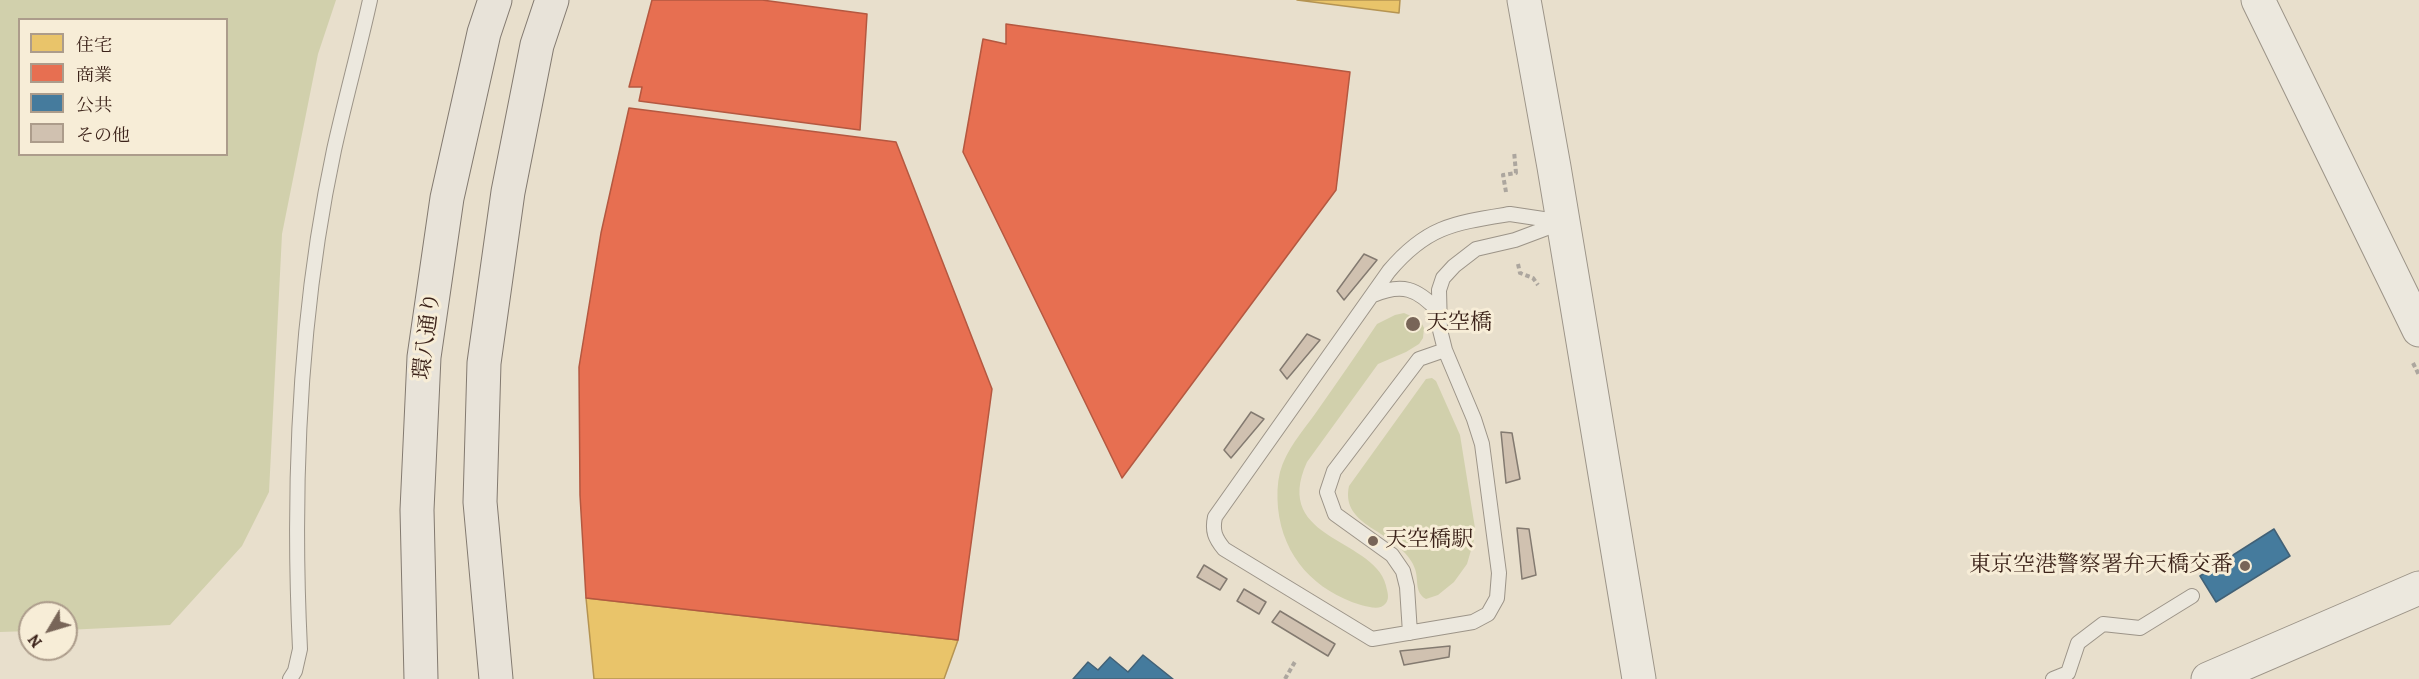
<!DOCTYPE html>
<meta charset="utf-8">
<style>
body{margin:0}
#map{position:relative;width:2419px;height:679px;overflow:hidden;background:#e8dfcc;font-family:Alegreya,"Noto Serif JP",serif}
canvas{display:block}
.legend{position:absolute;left:18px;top:18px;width:210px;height:138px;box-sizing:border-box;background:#f7edd7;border:2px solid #ac9c8b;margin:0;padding:8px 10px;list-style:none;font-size:18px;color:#3c231a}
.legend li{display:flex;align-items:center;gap:12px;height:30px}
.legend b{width:30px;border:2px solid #ac9c8b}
.north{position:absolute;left:18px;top:601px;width:60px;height:60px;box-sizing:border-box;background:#f7edd7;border:2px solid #ac9c8b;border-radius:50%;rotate:232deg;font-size:16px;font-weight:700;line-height:24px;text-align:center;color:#3c231a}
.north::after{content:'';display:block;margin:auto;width:21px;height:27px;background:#786558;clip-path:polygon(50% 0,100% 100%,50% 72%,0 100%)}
</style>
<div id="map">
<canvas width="2419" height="679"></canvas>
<ul class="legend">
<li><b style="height:16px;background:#e9c46a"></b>住宅</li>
<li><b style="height:16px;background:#e76f51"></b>商業</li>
<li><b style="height:16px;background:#457b9d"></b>公共</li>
<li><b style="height:16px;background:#d0c1b0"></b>その他</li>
</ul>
<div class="north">N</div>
</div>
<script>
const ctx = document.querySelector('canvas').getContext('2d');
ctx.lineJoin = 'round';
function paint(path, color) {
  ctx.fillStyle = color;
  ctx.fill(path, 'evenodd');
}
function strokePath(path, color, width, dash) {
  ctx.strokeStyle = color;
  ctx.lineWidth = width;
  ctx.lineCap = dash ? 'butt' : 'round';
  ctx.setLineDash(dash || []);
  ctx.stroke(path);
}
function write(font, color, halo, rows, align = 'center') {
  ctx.font = font + ' Alegreya,"Noto Serif JP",serif';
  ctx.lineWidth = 6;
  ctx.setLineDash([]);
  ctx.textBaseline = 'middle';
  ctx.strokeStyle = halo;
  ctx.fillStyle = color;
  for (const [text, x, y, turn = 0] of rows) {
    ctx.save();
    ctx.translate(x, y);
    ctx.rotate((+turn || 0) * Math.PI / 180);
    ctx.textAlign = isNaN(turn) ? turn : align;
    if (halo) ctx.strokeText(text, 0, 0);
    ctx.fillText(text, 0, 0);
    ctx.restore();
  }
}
paint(new Path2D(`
 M0,0h336l-18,54 -36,180 -13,258 -27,54 -72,79 -104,5v-17h-36v18l-30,1zM20,20h206v134h-206z
 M1404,313l16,7 4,8 -1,10 -4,6 -13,8 -28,12 -71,98c-37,81 73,75 80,128 1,4 2,9 -1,13 -6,8 -16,4 -25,2 -46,-14 -78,-48 -83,-97 -1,-12 -1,-24 2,-36 6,-22 22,-40 35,-58 21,-30 42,-60 62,-90l18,-9z
 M1432,378l4,3 24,54 15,93 -1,12 -7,24 -13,18 -16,13 -12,4c-12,-7 -7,-19 -11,-30 -2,-7 -8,-14 -13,-19 -19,-21 -61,-28 -53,-64l77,-107z`), '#d1d0ac');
const homes = new Path2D(`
 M1297,0h103l-1,13z
 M586,598l372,42 -14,39h-350z`);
paint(homes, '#e9c46a');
strokePath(homes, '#b59452', 1.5);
const shops = new Path2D(`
 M652,0h110l105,14 -7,116 -221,-29 3,-14h-13z
 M1006,24l344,48 -14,118 -214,288 -159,-326 20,-113 23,5z
 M629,108l267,34 96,247 -34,251 -372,-42 -6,-103 -1,-128 22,-134z`);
paint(shops, '#e76f51');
strokePath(shops, '#b45840', 1.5);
const public = new Path2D(`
 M2274,529l16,27 -74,46 -16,-26z
 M1143,655l30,24h-100l15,-17 10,8 12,-13 18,15z`);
paint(public, '#457b9d');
strokePath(public, '#426176', 1.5);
const building = new Path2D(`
 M1364,254l13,6 -33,40 -7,-9z
 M1307,334l13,6 -33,39 -7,-9z
 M1251,412l13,7 -33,39 -7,-8z
 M1501,432l11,1 8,46 -14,4z
 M1517,528l12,1 7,46 -14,4z
 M1204,565l23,14 -7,11 -23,-13z
 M1244,589l22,13 -7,12 -22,-13z
 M1280,611l55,33 -7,12 -56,-34z
 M1450,646l-1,11 -45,8 -4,-14z`);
paint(building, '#d0c1b0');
strokePath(building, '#837a70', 1.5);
const service = new Path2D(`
 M1510,214l53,8 -48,18 -39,9 -22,17 -11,12 -4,12 1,40 5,20 29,69 8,25 17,129 -2,25 -9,16 -15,8 -101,17 -148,-90c-9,-11 -12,-18 -9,-32l174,-246c38,-45 65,-48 121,-57z
 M1373,295c29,-12 44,-7 65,16
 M1410,633l-3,-46 -4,-16 -11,-16 -57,-41 -8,-22 7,-21 85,-112 26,-9
 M290,679l5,-8 5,-22c-8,-166 -1,-335 34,-499 11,-50 25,-100 36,-150
 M2053,679l15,-6 10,-30 25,-19 37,4 52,-32`);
const tertiary = new Path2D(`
 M1524,0l30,167 85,512
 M2258,0l161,330
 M2208,679l211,-91`);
const primary = new Path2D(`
 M421,679l-4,-169 7,-153 23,-159 37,-165 11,-33
 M496,679l-16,-177 4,-139 24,-171 29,-147 15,-45`);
strokePath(service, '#9c9488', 16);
strokePath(tertiary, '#9c9488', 35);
strokePath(primary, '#837a70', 35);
strokePath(new Path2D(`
 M1506,192l-3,-17 13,-2 -2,-22
 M1518,264l2,9 13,5 5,7
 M2413,363l6,12
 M1285,679l11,-19`), '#aca69e', 4, [4.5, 3]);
strokePath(service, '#ece8de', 14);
strokePath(tertiary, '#ece8de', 33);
strokePath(primary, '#e8e3d9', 33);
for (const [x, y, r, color] of [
 [1413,324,8,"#786558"],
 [1373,541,6,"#786558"],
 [2245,566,6,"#786558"]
]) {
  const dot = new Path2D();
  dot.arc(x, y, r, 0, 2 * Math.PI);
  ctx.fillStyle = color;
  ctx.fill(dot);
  strokePath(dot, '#f7edd7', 2);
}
write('22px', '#3c231a', '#f7edd7', [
 ["天空橋",1426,324],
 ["天空橋駅",1385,541],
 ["東京空港警察署弁天橋交番",2233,566,"right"]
], 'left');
write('22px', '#3c231a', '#f7edd7', [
 ["環八通り",428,336,-83]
]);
</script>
